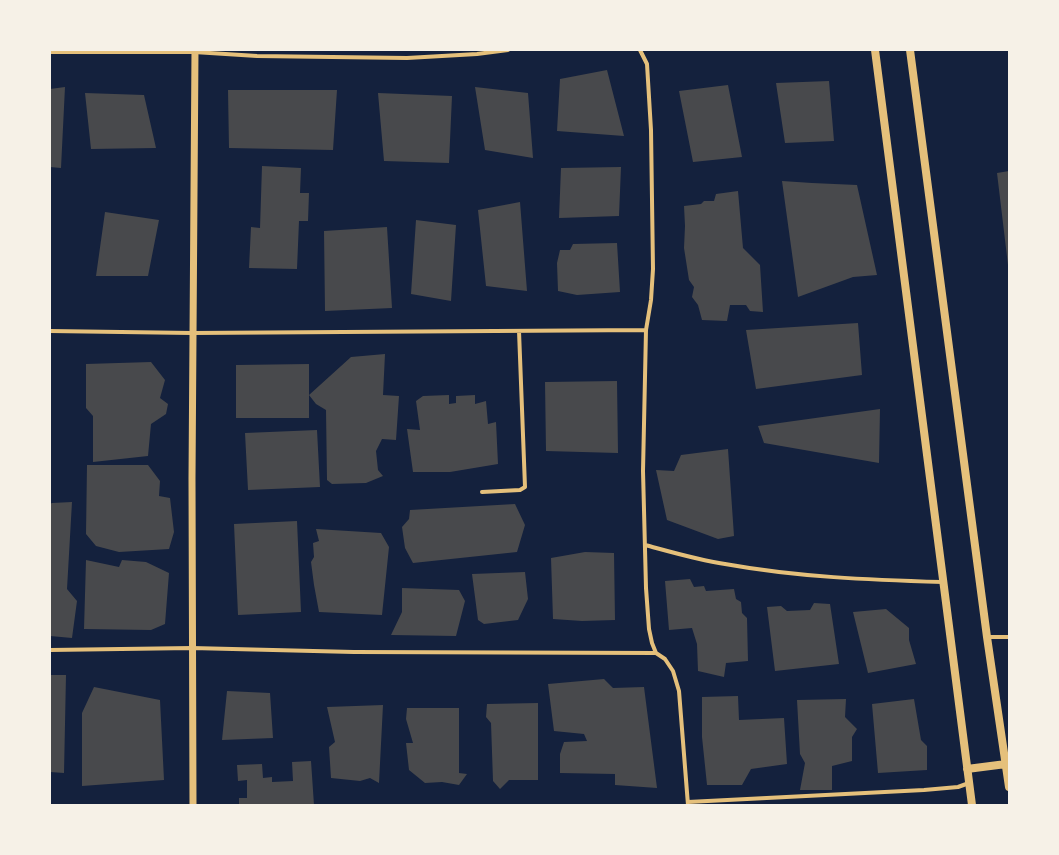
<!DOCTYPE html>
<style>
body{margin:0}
#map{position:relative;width:1059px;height:855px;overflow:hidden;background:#14213d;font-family:Inter,sans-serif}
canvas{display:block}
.frame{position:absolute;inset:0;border:51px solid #f6f1e7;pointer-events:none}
</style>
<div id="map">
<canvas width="1059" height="855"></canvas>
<div class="frame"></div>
</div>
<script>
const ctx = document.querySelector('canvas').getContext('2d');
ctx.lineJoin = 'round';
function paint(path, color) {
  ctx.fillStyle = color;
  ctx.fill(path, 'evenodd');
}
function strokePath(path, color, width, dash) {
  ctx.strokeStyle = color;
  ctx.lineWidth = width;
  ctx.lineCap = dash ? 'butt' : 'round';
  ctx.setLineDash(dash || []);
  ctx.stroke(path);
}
paint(new Path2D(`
 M607,70l17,66 -67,-5 3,-52z
 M829,81l5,60 -49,2 -9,-60z
 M728,85l14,72 -49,5 -14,-71z
 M65,87l-4,81 -11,-1v-78z
 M475,87l53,6 5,65 -48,-8z
 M228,90h109l-4,60 -104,-2z
 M85,93l59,2 12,53 -65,1z
 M378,93l74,3 -3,67 -65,-2z
 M262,166l39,2 -1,25h9l-1,28h-9l-2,48 -48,-1 2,-41 9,1z
 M621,167l-2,49 -60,2 2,-50z
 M1009,171v94h-1l-11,-92z
 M782,181l30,2 45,2 20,90 -24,2 -55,20z
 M738,191l5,57 17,17 3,47 -13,-1 -4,-6h-16l-3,16 -25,-1 -4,-15 -6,-8 2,-10 -5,-7 -5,-32 1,-22 -1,-20 17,-2 3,-3h10l2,-7z
 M520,202l7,89 -41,-5 -8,-76z
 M105,212l54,8 -11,56h-52z
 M416,220l40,5 -5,76 -40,-7z
 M387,227l5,81 -67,3 -1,-80z
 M617,243l3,49 -43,3 -19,-4 -1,-28 3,-13h10l3,-6z
 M858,323l4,52 -106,14 -10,-59z
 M385,354l-2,41 16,1 -3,44 -14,-1 -6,12 2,19 5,6 -17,7 -34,1 -5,-4 -1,-70 -10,-6 -7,-9 42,-38z
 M151,362l14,18 -5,18 8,6 -2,10 -15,10 -3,32 -55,6v-46l-7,-8v-44z
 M309,364v54h-73v-53z
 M617,381l1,72 -72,-2 -1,-69z
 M449,395v9l7,-1v-7l19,-1v9l11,-3 2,23 8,-2 2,42 -48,8h-37l-6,-43 13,1 -4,-29 7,-5z
 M880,409l-1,54 -115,-20 -6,-17z
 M317,430l3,57 -72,3 -3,-57z
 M728,449l6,87 -16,3 -51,-19 -11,-50 18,1 7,-16z
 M87,465h61l12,16 -1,15 11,2 4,34 -5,17 -50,3 -23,-6 -10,-12z
 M72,502l-5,87 10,12 -5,37 -22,-2v-132l2,-1z
 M515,504l10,21 -8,27 -104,11 -8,-15 -3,-21 7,-8 1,-9z
 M297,521l4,91 -63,3 -4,-91z
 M316,529l65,4 8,14 -7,68 -63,-3 -5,-27 -3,-23 3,-5 -1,-14 6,-2z
 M585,552l29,1 1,67 -33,1 -29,-2 -2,-61z
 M86,560l33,7 3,-7 24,2 23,11 -4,51 -14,6 -67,-1z
 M525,572l3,27 -10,21 -34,4 -6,-4 -6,-46z
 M690,579l4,8 10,-1 2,5 28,-2 2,10 5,3 1,11 5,5 1,43 -22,2 -2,14 -26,-6 -1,-27 -5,-16 -23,2 -4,-49z
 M402,588l57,2 6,11 -9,35 -65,-1 11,-23z
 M814,603l16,1 9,60 -64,7 -8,-64 14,-1 6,5 23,-1z
 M886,609l23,19v12l7,24 -48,9 -15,-61z
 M50,675h16l-2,98 -14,-1z
 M604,679l9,9 31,-1 13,101 -42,-3v-11l-55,-1v-19l4,-12 23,-1 -3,-7 -30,-3 -6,-47z
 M94,687l66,13 4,80 -82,6v-73z
 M227,691l43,2 3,45 -51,2z
 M738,696l1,24 45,-2 3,46 -36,5 -9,16h-35l-5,-48v-40z
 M846,699l-1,18 12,12 -5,8v24l-20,5v24h-32l5,-27 -5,-9 -3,-54z
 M914,699l7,41 6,6v24l-49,3 -6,-69z
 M538,703v77h-29l-9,9 -7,-8 -2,-58 -5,-6 1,-13z
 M383,705l-4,78 -9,-5 -10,3 -29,-3 -2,-31 6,-5 -8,-35z
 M407,708h52v65l8,1 -8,11 -17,-3 -17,1 -16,-13 -3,-27h7l-7,-24z
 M311,761l3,44h-75v-7h8v-18l-9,1 -1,-16 25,-1 1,14 9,-1v5l21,-1 -1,-19z`), '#48494c');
strokePath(new Path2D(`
 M640,50l7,14 4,66 2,139 -2,31 -5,30 -3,141 3,117 3,41 3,14 4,10
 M50,52h144l63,4 150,2 70,-4 31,-4
 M50,331l142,2 454,-3
 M482,492l38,-2 5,-3 -6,-156
 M645,545c26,7 53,15 80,19 72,13 145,16 218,18
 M987,637h22
 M50,650l142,-2 162,4 302,1 9,6 8,12 6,20 9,114
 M688,802l236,-12 34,-3 11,-4`), '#e5c07b', 4);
strokePath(new Path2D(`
 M193,805l-1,-327 3,-428`), '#e5c07b', 7);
strokePath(new Path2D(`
 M875,50l97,755
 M910,50l77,587 22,150
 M967,769l39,-5`), '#e5c07b', 8);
</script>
